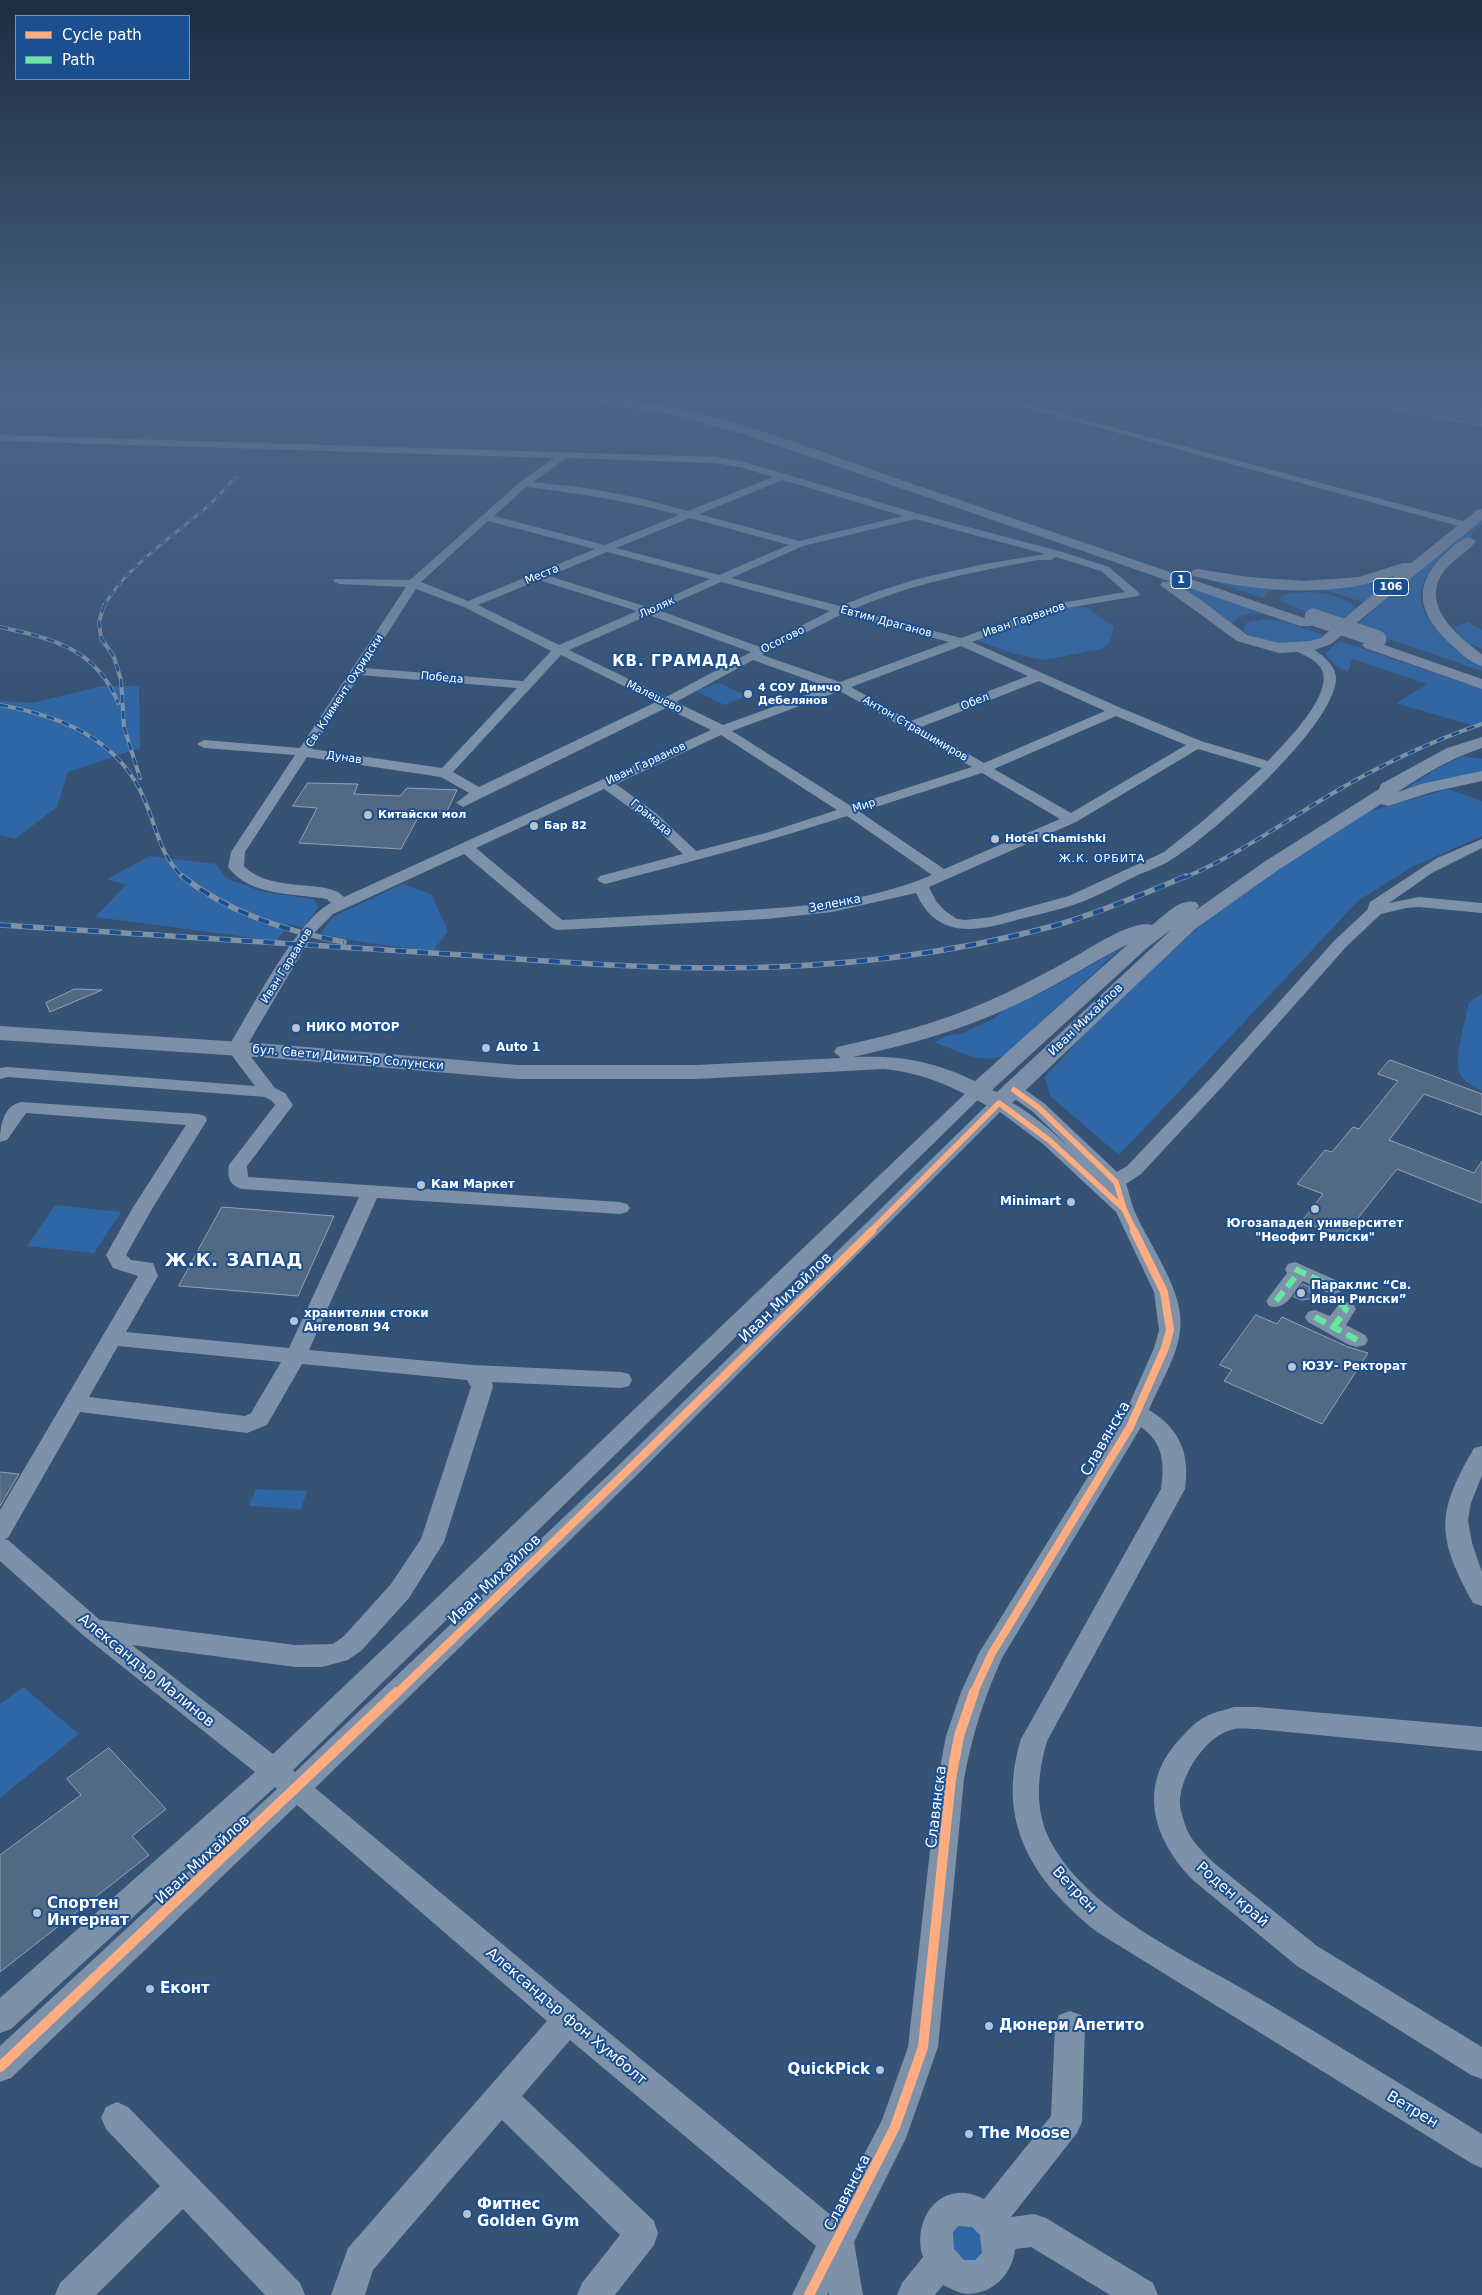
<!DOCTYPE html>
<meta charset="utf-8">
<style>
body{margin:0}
#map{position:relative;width:1482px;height:2295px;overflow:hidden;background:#365274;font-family:"DejaVu Sans",sans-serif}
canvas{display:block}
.legend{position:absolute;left:15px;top:15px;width:175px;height:65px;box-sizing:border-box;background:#1b4f8f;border:1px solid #7695bc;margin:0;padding:6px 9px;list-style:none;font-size:15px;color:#fff}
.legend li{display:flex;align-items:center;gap:10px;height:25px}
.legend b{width:25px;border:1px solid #7695bc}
</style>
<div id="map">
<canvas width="1482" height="2295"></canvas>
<ul class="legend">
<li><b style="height:6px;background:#ffac80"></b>Cycle path</li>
<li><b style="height:6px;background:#66e7a1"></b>Path</li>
</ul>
</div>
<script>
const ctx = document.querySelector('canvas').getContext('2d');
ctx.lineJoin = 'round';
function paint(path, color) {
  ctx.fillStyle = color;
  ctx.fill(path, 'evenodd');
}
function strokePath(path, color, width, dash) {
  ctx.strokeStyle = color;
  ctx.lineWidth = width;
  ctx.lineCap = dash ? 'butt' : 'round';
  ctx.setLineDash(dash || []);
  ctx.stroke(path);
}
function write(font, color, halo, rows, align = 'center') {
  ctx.font = font + ' "DejaVu Sans",sans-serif';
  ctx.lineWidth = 4;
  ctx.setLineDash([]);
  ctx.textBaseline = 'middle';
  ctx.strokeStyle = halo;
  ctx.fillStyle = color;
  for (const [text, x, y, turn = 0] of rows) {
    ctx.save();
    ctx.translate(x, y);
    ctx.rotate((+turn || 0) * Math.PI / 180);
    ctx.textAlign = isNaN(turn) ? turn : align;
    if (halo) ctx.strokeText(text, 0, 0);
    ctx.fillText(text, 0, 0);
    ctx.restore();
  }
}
paint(new Path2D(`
 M1482,518v6c-7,7 -14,15 -22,22 -11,10 -25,18 -34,31 -23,36 30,71 56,87v7l-128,-44z
 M1145,571l129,44c-14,-1 -37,-5 -43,11l-56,-39z
 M1195,575l62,9 143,-9 -34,28 -44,-14h-48l-8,4 -3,5z
 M1312,592c17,2 33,5 46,17l-17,14 -48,-16 -13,-8v-2l10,-4z
 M1075,606l13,2 26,19 -4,15 -9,7 -57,11 -33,-7 -35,-13 91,-33z
 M1263,619l19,2 42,14c-21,15 -61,11 -81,-4l3,-8z
 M1468,622l14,8v19l-21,-8 -6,-14z
 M1340,641l142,48v33l-11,3 -75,-22 32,-19 -76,-25 -4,13 -13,-7 -10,-12z
 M719,683l28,13 -22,9 -29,-14z
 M102,686h37l1,62 -72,24 -11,35 -42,32 -15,-4v-134l32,2z
 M1463,756l19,3v15l-79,16 37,-23z
 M1448,789l34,12v35l-70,31 -53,33 -240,255 -69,-59 -5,-19 61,-66 81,-75 74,-57 109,-68z
 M150,856l66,8 10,14 37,14 50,7 6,8 -16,21 -14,-4 -12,17 -182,-24 31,-32 -19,-6z
 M403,884l28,10 17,37 -15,20 -66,-8 -47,-9 14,-18z
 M1121,948l-116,107c-22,11 -49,-5 -71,-13l15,-7 12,-1 32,-15 11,-9 49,-23z
 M1482,994v97c-8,-4 -18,-9 -22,-17 -7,-15 6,-55 9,-72z
 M55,1205l66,7 -27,41 -67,-7z
 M256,1489l51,2 -6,18 -52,-3z
 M23,1687l56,47 -79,64v-94z
 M962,2220l21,10 2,24 -8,9 -22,-3 -7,-30z`), '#2f66a5');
const building = new Path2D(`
 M1413,397h69v29l-88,-17z
 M308,783l50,1 -4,10 46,2 7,-8 50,2 -11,23 -25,-1 -20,37 -102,-6 18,-35 -24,-2z
 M75,989l27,1 -52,22 -4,-9z
 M1390,1060l92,34v21l-58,-21 -35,46 85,33 8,-12v42l-85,-34 -55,69 -40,-17 21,-27 -26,-10 28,-34 7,2 21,-25 6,2 39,-48 -20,-7z
 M222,1207l112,9 -36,80 -119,-10z
 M1303,1284l7,3 -1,4 5,7 -12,2 -8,-3z
 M1256,1315l21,9 5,-7 66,30 20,6 -46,71 -98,-43 8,-11 -12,-5z
 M0,1472l19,2 -19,32z
 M109,1748l57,61 -34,27 17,19 -149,117v-117l81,-60 -14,-16z`);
paint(building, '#526984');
strokePath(building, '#92a2b6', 1);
paint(new Path2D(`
 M986,397h14l470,126 1,2 -1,2h-8z
 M0,435l716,22 25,4 178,53 140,37 50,16 29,25 2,2 -2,2 -77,13 -89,33 149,66 80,33 67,20c16,-17 68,-68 53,-93 -5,-8 -17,-13 -25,-17l-2,-3 2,-3c8,-2 17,4 24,9 7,5 16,14 16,24 0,47 -125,158 -165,182 -10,6 -20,10 -31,14 -19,9 -38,20 -58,28 -20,7 -41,12 -62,17 -42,12 -82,22 -104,-26l-84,19 -66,7 -208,11 -6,-2 -88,-74 -131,60 -21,21 -67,114 30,39 10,5 8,12 -46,61 1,11 372,25 7,2 3,4 -3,4 -7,2 -243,-16 -68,152 164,15 148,7 8,2 3,6 -3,6 -8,2 -129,-6 1,5 -49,155 -35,56 -47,52 -14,10 -26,7h-27l-163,-22 141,109 699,-667h12l3,4 -694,679 2,2 326,-309 372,-364c19,-5 59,33 74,46l-34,-33 -25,-18 -3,-4 3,-4h12l25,18 72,68 10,-6 82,-86 125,-139 33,-31 3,-8 67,-44 45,-19v9l-50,25 -43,30 30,-6 63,6v10l-63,-6 -13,1 -25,6 -35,33 -125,141 -80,86 -15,10c3,8 5,18 8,26 15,35 52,83 46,121 -3,27 -21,54 -31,79 31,19 41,43 36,79l-138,252c-10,34 -13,72 5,103 40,72 142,115 210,156 74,44 147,89 220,134v34l-11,-5 -374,-231c-64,-51 -102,-109 -76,-193l140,-250c4,-25 2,-47 -20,-62l-139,231c-19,43 -29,75 -38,121l-26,268 -32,91 -52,104 9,53h-34v-3l-2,3h-35l24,-49 -246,-206 -48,56 132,125 4,12 -4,12 -39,50h-38l5,-12 38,-48 -118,-115 -129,150 -8,25h-34l17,-47 199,-227 -250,-216 -286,273 -11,4v-36l277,-257 -2,-2 -264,242 -11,4v-35l255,-226 -171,-136 -84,-75v-51l138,-234 -25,-8 -7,-13 26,-46 54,-84 -160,-12 -19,27 -7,2c0,-16 3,-36 21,-40l177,12 7,2 2,4 -55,89 -26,46 5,5 22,3 5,13 -32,56 163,16 70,-151 -116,-8c-13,-3 -16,-11 -14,-24l46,-60 -3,-4 -7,-4 -257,-20 -8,2v-11l7,-1 248,19 -28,-37c22,-35 70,-130 104,-146l-4,-4c-32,-6 -77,-2 -99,-32l3,-15 64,-97 -91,-7 -7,-4 7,-4 96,8 106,-161 -67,-3 -6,-3 2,-2 75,1 110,-98 34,-24 -554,-17zM566,458l150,5 24,4 33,10 -85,34 -49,-13 -53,-10 -53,-6zM783,480l120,36 -104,25 -100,-27zM526,487c52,6 102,14 153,28l-74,30 -111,-29zM690,518l99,27 -70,30 -103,-27zM915,519l130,35 -66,11 -62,14 -38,12 -39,15 -109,-28 72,-32zM488,521l107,28 -127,52 -47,-19zM607,552l103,27 -63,28 -98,-31zM1056,557l45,14 24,21 -70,12 -94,34 -109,-28c59,-27 123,-38 186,-50h13zM539,580l98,31 -78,34 -81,-40zM721,582l109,29 -70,36 -102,-37zM416,589l48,18 87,44 -28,30 -158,-13zM842,614l107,28 -109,40 -78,-27zM649,615l102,37 -85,45 -97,-47zM961,646l67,30 -117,45 -60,-34zM561,655l95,47 -177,85 -26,-15zM753,660l75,27 -105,38 -47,-23zM360,675l157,13 -75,80 -130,-19zM1039,681l66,30 -121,52 -63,-36zM840,691l132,76 -121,39 -119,-75zM666,708l45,22 -367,167c-16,-19 -73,-3 -100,-31l1,-14 62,-95 134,20 28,16 -13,10 7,4zM1116,716l70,29 -115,68 -77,-44zM721,735l116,75 -71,23 -70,18 -39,-37 -41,-30zM1198,749l64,19 -58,52 -40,32 -95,44 -77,21 -27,3 -8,-1 -12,-8 -9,-10 -7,-14 147,-65zM982,773l78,46 -116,50 -84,-57zM604,789l43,31 36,34 -83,22 -3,3 3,3 5,2c82,-21 161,-42 242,-68l85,59c-68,29 -144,33 -217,37 -51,3 -102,5 -153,8l-86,-72zM1000,1112l43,32 73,68 38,80 5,38 -5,18 -34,77 -141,228 -18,39 -15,44 -8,43 -30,268 -26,73 -50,96 -253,-208 -264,-220 322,-313zM118,1346l163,16 -30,51 -6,3 -156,-19zM302,1364l165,16 4,7 -50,152 -30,45 -47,52 -11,8 -38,1 -195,-25 -92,-80 -4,-1 4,-1 72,-126 167,21 20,-8z
 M1295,1262l45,20 3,5 -3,5 -7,2 -7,-2 -23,-11c-10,12 -17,30 -34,25l-3,-5 21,-28 -2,-4 3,-5z
 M1346,1302l7,2 3,5 -10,16 19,10 3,5 -3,5 -8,2 -8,-2 -41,-23 -3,-5 3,-5 7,-2 15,6 9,-12z
 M1482,1446v29l-11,28 -3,17 4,23 10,29v34l-9,-3c-37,-68 -37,-89 1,-155z
 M1234,1707h23l225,20v24l-225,-22c-7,0 -16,-1 -23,0 -28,6 -52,44 -54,71 -1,8 4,22 7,30 6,13 17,23 27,33l103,83 165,101v32l-11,-4 -174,-109 -103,-85c-39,-39 -58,-92 -17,-139 9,-9 16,-19 28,-25 9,-5 20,-7 29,-10z
 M1070,2011l11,4 4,11 -3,96 -5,11 -66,84 23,-3 12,4 107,65 5,12h-48l-79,-48 -16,2c-2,24 -21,44 -46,45 -9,0 -18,-5 -26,-9l-8,10h-38l5,-12 21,-26c-9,-25 4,-61 34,-64 9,-1 19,2 27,6l67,-83 4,-90 4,-11zM958,2226l14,1 8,8 2,18 -7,7h-11l-10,-11 -1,-17z
 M117,2102l11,5 172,176 5,12h-40l-82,-86 -87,86h-41l5,-12 100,-97 -54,-57 -5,-11 5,-11z`), '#7d92a8');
paint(new Path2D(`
 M574,397c115,0 226,48 333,85 134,46 269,92 403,138l3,3 -3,3h-10l-128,-44 25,15 50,38 32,8 31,-2 11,-3 75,-63c-62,24 -140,17 -203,1l-2,-3 2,-3 5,-1 51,8 55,4 55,-4 44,-14h8l66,-53 5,-1v11l-151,124 -19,7 -33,2 -42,-12 -77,-56 2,-3h10l-425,-147 -80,-21 -87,-14z
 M1469,537l7,4c-8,11 -22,18 -31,29 -27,33 12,66 37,84v12c-11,-3 -21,-12 -29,-20 -32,-28 -44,-58 -9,-91 7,-7 16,-16 25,-18z
 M1370,640l112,39v10l-117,-41 -3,-3 3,-3z
 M1482,737v11c-30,10 -58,26 -84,44l23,-8 61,-13v10l-50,11 -44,14 -7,-2 -103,66 -83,59 -188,179 -8,2 -8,-2c-35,-20 -67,-35 -107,-39l-188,10h-178l-247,-21 -271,-18v-14l271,18 247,21h178l145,-7 -7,-6 3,-5c31,-7 62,-14 93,-24 51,-16 99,-40 146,-67 18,-10 56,-36 76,-31 13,-10 27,-27 44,-23l3,4 -3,4 68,-48 115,-73 2,-5 66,-36zM1172,929l-175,163 -5,-2 155,-142zM1128,944l-153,137c-41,-20 -76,-26 -122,-24 55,-12 109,-27 160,-51 40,-18 76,-42 115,-62z`), '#7d8ea7');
const railFar2 = new Path2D(`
 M104,606c21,-39 71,-71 104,-100 10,-9 18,-19 27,-28`);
const railFar1 = new Path2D(`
 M104,605l-5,17 2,16 13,19 7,23 3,47 16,51
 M0,627c53,12 96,21 118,76
 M0,705c61,11 120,34 145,96 12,28 15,55 39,77
 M1184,878c52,-22 100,-56 149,-85 48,-28 96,-51 149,-69`);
const rail = new Path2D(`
 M182,876c47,37 103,55 162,66
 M0,925c144,9 289,19 433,28 66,4 133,10 199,13 141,7 288,-3 425,-41 44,-13 87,-31 129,-49`);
strokePath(railFar2, '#7e92a7', 3);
strokePath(railFar1, '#7e92a7', 4);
strokePath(rail, '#7e92a7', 5.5);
strokePath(railFar2, '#1b4f8f', 2, [6]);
strokePath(railFar1, '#1b4f8f', 2.5, [8]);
strokePath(rail, '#1b4f8f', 4, [11]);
strokePath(new Path2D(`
 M1313,617l65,22`), '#7d8ea7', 17);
strokePath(new Path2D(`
 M1295,1269l38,18
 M1276,1301l24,-30
 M1339,1302l7,7 2,-7
 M1315,1317l42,23
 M1334,1327l12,-18`), '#66e7a1', 6, [12, 6]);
strokePath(new Path2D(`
 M1014,1090l25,18 77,74 8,27 11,23
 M870,1232l129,-129 50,37 75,69`), '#ffac80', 5.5);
strokePath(new Path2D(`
 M396,1694l233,-225 243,-238
 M973,1694l19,-41 138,-226 35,-79 5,-18 -6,-38 -30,-61`), '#ffac80', 8);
strokePath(new Path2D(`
 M0,2067l397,-375
 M809,2295l86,-168 28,-80 28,-268 8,-43 15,-44`), '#ffac80', 10);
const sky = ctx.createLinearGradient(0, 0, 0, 718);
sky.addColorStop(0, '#1e2d40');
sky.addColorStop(0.55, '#4c6688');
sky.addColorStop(1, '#4c668800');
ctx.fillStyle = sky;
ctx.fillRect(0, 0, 1482, 718);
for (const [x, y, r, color] of [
 [748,694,5,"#b9c2ce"],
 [368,815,5,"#b9c2ce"],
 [534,826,5,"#b9c2ce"],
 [995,839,5,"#b9c2ce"],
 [296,1028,5,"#b9c2ce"],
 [486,1048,5,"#b9c2ce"],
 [421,1185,5,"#b9c2ce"],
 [1071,1202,5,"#b9c2ce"],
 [1315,1209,5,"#b9c2ce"],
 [1301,1293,5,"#b9c2ce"],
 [294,1321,5,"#b9c2ce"],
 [1292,1367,5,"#b9c2ce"],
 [37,1913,5,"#b9c2ce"],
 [150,1989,5,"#b9c2ce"],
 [989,2026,5,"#b9c2ce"],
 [880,2070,5,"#b9c2ce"],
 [969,2134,5,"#b9c2ce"],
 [467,2214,5,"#b9c2ce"]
]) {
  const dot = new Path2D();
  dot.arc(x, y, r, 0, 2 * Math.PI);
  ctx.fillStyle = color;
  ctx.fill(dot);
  strokePath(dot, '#1b4f8f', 2);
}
write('11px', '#fff', '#1b4f8f', [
 ["Места",542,575,-22],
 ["Люляк",657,608,-24],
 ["Иван Гарванов",1024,620,-19],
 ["Евтим Драганов",886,622,15],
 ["Осогово",783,640,-27],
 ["Победа",442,678,5],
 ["Св. Климент Охридски",345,691,-57],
 ["Малешево",654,697,26],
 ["Обел",975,702,-21],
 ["Антон Страшимиров",915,729,30],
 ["Дунав",344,758,8],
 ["Иван Гарванов",646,764,-25],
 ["Мир",864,806,-18],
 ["Грамада",651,818,40],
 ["Иван Гарванов",287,966,-58]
]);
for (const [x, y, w] of [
 [1181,580,20],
 [1391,587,35]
]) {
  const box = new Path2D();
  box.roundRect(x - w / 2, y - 8.5, w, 17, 4);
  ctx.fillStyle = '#1b4f8f';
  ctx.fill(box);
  strokePath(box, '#fff', 1);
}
write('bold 11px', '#fff', null, [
 ["1",1181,580],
 ["106",1391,587]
]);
write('bold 11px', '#fff', '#1b4f8f', [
 ["4 СОУ Димчо",758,688],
 ["Дебелянов",758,701],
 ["Китайски мол",378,815],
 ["Бар 82",544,826],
 ["Hotel Chamishki",1005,839]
], 'left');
ctx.letterSpacing = '1px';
write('11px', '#fff', '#1b4f8f', [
 ["Ж.К. ОРБИТА",1102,859]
]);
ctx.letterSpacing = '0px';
write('12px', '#fff', '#1b4f8f', [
 ["Зеленка",835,904,-11],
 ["Иван Михайлов",1086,1020,-44],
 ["бул. Свети Димитър Солунски",348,1058,5]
]);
write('bold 12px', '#fff', '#1b4f8f', [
 ["НИКО МОТОР",306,1028],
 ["Auto 1",496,1048],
 ["Кам Маркет",431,1185],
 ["Minimart",1061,1202,"right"],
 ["Югозападен университет",1315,1224,"center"],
 ["\"Неофит Рилски\"",1315,1238,"center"],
 ["Параклис “Св.",1311,1286],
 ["Иван Рилски”",1311,1300],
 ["хранителни стоки",304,1314],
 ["Ангеловп 94",304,1328],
 ["ЮЗУ- Ректорат",1302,1367]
], 'left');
ctx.letterSpacing = '1px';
write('bold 15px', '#fff', '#1b4f8f', [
 ["КВ. ГРАМАДА",677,662]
]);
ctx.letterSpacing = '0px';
write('15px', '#fff', '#1b4f8f', [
 ["Иван Михайлов",786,1298,-44],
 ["Славянска",1106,1439,-60],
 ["Иван Михайлов",495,1580,-44],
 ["Александър Малинов",146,1671,39],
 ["Славянска",937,1807,-83],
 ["Иван Михайлов",203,1860,-43],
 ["Ветрен",1074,1890,47],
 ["Роден край",1232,1895,41],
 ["Александър фон Хумболт",566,2017,40],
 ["Ветрен",1412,2110,31],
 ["Славянска",848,2193,-63]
]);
write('bold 15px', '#fff', '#1b4f8f', [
 ["Спортен",47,1904],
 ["Интернат",47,1921],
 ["Еконт",160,1989],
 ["Дюнери Апетито",999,2026],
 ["QuickPick",870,2070,"right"],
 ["The Moose",979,2134],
 ["Фитнес",477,2205],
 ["Golden Gym",477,2222]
], 'left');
ctx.letterSpacing = '1px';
write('bold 18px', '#fff', '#1b4f8f', [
 ["Ж.К. ЗАПАД",234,1261]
]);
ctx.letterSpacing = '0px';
</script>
